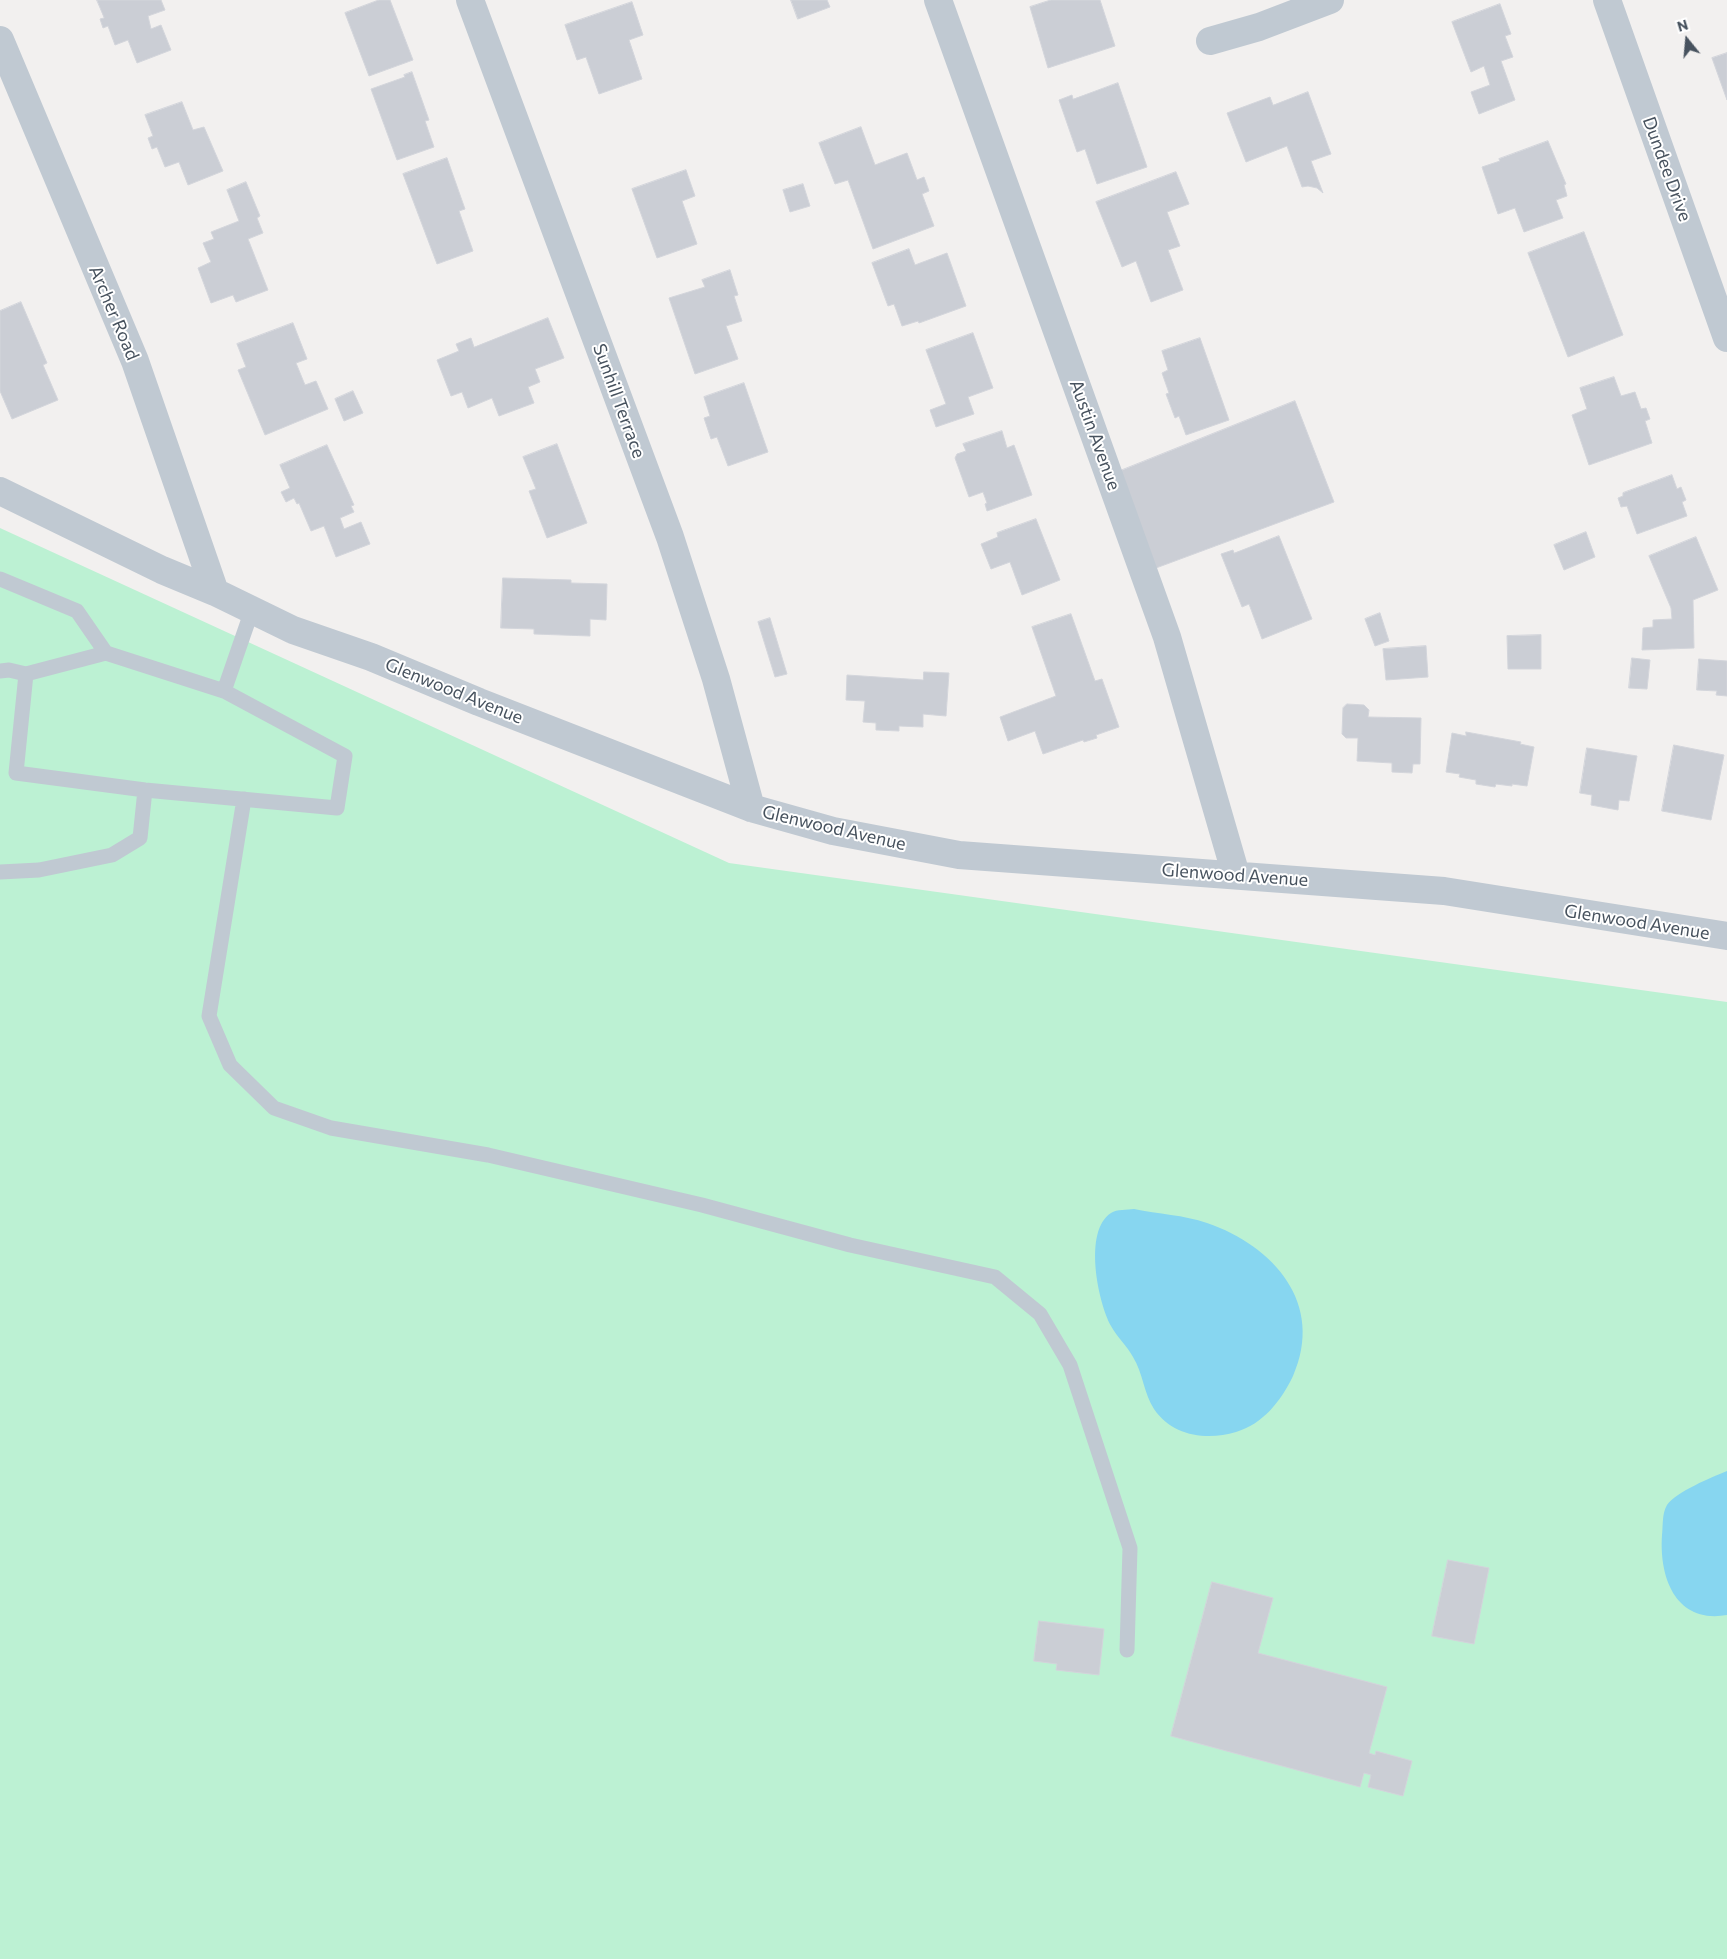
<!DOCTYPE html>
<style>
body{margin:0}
#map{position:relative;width:1727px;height:1959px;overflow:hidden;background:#f2f0ef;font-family:Commissioner,sans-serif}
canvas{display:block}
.north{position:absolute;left:1662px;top:15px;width:50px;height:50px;-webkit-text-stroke:4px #fff;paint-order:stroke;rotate:343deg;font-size:14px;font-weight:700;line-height:20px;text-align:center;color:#47525e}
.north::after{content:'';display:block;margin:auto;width:18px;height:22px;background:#47525e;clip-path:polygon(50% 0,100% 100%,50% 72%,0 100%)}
</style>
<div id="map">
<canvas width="1727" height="1959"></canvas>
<div class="north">N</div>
</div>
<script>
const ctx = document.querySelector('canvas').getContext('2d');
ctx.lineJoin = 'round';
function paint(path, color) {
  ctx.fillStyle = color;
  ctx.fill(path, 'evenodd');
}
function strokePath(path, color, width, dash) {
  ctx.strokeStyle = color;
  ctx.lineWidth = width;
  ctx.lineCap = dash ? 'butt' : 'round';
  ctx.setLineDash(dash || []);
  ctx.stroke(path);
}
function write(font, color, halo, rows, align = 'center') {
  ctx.font = font + ' Commissioner,sans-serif';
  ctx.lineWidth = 4;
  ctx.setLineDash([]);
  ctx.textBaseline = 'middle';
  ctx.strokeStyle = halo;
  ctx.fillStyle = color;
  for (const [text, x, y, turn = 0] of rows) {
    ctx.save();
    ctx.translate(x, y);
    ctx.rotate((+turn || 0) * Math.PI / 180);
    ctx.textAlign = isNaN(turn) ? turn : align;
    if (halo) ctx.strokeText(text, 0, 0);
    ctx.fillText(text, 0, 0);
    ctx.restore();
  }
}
paint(new Path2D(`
 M0,528l729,335 998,139v957h-1727z`), '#bcf1d3');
paint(new Path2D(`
 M1134,1209c24,5 50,6 73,14 67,23 118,81 86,153 -12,25 -30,48 -57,56 -29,9 -64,4 -82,-23 -10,-15 -11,-36 -21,-52 -6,-11 -16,-20 -22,-31 -13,-24 -28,-95 0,-113 6,-4 16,-3 23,-4z
 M1727,1471v144c-51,9 -68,-37 -65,-80 1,-10 0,-22 5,-30 9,-13 45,-28 60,-34z`), '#87d6f0');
const building = new Path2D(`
 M97,0h64l4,10 -17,6 3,13 10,-4 10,25 -34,13 -9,-23 -13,5 -7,-19 -5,2 -3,-9 4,-1z
 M379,0h11l23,60 -44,16 -24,-63z
 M791,0h36l3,7 -32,12z
 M1051,0h49l15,46 -67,22 -18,-61z
 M632,2l11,33 -14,5 13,39 -43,15 -13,-37 -9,3 -12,-35z
 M1500,4l11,30 -6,2 8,21 -12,4 14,39 -36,14 -8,-22 19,-7 -6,-19 -13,6 -19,-50z
 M1727,53v47l-15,-42z
 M412,72l17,48 -4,1 9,26 -37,13 -26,-71 34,-12 -1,-2z
 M1118,83l29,84 -50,17 -12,-35 -8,3 -18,-52 13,-5 1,4z
 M1308,92l23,62 -20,7 12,32 -6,-5 -9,-2 -6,1 -15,-41 -41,16 -19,-49 43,-16 3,8z
 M182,102l11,28 11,-3 19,44 -35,14 -9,-23 -14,5 -8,-20 -5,2 -4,-11 5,-2 -8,-21z
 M861,127l14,38 32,-12 10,27 7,-3 5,14 -7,3 12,32 -61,23 -25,-69 -13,4 -16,-41z
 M1548,141l18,43 -2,1 3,11 -11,4 7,18 -39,14 -9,-24 -17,6 -16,-47 18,-6 -1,-2z
 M447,158l18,51 -6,2 14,40 -36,13 -34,-90z
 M686,170l9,26 -13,5 15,43 -40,14 -25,-69z
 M1176,172l13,32 -22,8 13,34 -12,4 15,40 -32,12 -15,-41 -14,6 -26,-65z
 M246,182l14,34 -3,2 6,15 -15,6 20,51 -32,12 -3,-7 -22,8 -13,-35 13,-6 -8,-19 11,-4 -3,-7 28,-11 -12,-31z
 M803,184l7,22 -20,6 -7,-22z
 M1584,232l39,103 -55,22 -40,-104z
 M909,249l6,16 32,-12 19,53 -47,17 -1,-2 -16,5 -8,-22 -6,2 -16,-43z
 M730,270l8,25 -4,1 8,25 -16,5 12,33 -43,15 -26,-76 36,-11 -3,-7z
 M21,302l26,61 -4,2 15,35 -46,19 -12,-28v-80z
 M548,318l16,40 -29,11 5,13 -12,5 6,16 -35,13 -7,-18 -24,10 -6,-16 -11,4 -14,-36 22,-9 -3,-7 15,-6 3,9z
 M293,323l14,36 -11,4 9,22 11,-4 12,28 -63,26 -27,-65 8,-3 -9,-23z
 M973,333l20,55 -25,9 6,17 -38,13 -6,-17 16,-6 -20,-54z
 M1200,338l29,82 -43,15 -7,-19 -4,2 -9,-24 3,-1 -7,-20 6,-3 -6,-19z
 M1614,377l7,19 14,-4 6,17 5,-1 4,11 -5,2 7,22 -63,22 -17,-50 15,-6 -7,-21z
 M744,383l24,69 -40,14 -11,-29 -6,2 -7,-21 6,-2 -6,-19z
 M353,391l10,22 -19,8 -9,-22z
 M1295,401l39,101 -178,66 -36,-97z
 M1002,431l5,17 7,-3 18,50 -45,16 -2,-7 2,-1 -4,-11 -14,5 -14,-39 2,-4 9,-3 -3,-7z
 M557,444l30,79 -40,15 -18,-47 7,-2 -13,-32z
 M327,445l27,60 -3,1 3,6 -14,6 4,11 17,-7 9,22 -34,13 -12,-31 -13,5 -12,-28 -2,1 -3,-6 -8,4 -5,-10 9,-4 -10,-23z
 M1672,475l5,14 4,-2 5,13 -4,2 5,14 -50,18 -10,-28 -6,1 -3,-9 5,-2v-3z
 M1036,519l24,61 -38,15 -12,-33 -19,7 -10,-25 17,-7 -1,-4z
 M1586,532l9,25 -31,13 -10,-25z
 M1279,536l33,83 -50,20 -13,-35 -7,3 -21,-53 12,-4 1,3z
 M1696,537l22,53 -25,10 1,48 -52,2 1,-22 10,-1v-7l19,-1 -1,-11 -22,-52z
 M503,578l68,2v3l36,1 -1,36 -16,-1v17l-56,-2v-5l-33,-1z
 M1380,613l9,28 -14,5 -10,-27z
 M1071,614l24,67 7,-2 17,48 -23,8 1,3 -13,4 -1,-2 -40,14 -8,-23 -27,10 -8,-24 56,-21 -24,-69z
 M770,618l17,56 -12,3 -17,-55z
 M1541,635v34h-33l-1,-33z
 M1426,646l2,31 -42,3 -3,-31z
 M1632,658l18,2 -3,29 -18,-1z
 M1699,659l28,2v35l-11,-1 1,-4 -20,-1z
 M924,672l25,1 -3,43 -23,-2v13l-24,-1v5l-23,-1v-7l-13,-1 2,-21 -19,-1 1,-25 76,5z
 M1347,704l17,1 5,5 -1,7 53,1 -1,46h-7l-1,9 -20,-1v-9l-35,-2 1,-23h-12l-4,-4 1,-26z
 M1466,732l55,10 -1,2 14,3 -7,39 -15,-2v2l-16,-2 -1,3 -19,-3v-4l-17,-3 1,-3 -14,-2 6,-39 14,3z
 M1674,745l50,10 -13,65 -49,-9z
 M1587,748l50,8 -8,45 -10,-1 -1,10 -27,-5 1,-10 -12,-2z
 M1448,1560l41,8 -15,76 -42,-8z
 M1212,1582l61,16 -15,55 129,34 -18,66 6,2 1,-4 36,10 -9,35 -35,-9 3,-12 -7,-2 -4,14 -189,-51z
 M1039,1621l65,8 -5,46 -43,-5 1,-6 -23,-3z`);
paint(building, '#cbced5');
strokePath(building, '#d3d5db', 1);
strokePath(new Path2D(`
 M0,579l77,32 29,42
 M0,671l9,-1 17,4
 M224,691l121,65 -8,52 -192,-18 -129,-17 10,-99 80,-21 118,38 28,-81
 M244,799l-35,217 21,49 44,43 57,20 157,27 214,50 148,40 145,32 45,37 30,51 60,183 -3,102
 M0,872l39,-2 73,-15 28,-17 5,-48`), '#c0c9d2', 15);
strokePath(new Path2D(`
 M470,0l200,537 46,142 35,129
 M938,0l229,637 69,238
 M1607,0l120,338
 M0,40l135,321 80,231
 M1210,41l49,-14 71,-27
 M0,491l162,79 53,22 78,38 78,27 108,45 272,106 82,23 126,24 485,36 283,45`), '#c0c9d2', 28);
write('18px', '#47525e', '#fff', [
 ["Dundee Drive",1667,169,70],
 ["Archer Road",114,313,67],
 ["Sunhill Terrace",619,401,70],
 ["Austin Avenue",1095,435,70],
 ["Glenwood Avenue",454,691,22],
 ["Glenwood Avenue",834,828,13],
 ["Glenwood Avenue",1235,875,4],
 ["Glenwood Avenue",1637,922,9]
]);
</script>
